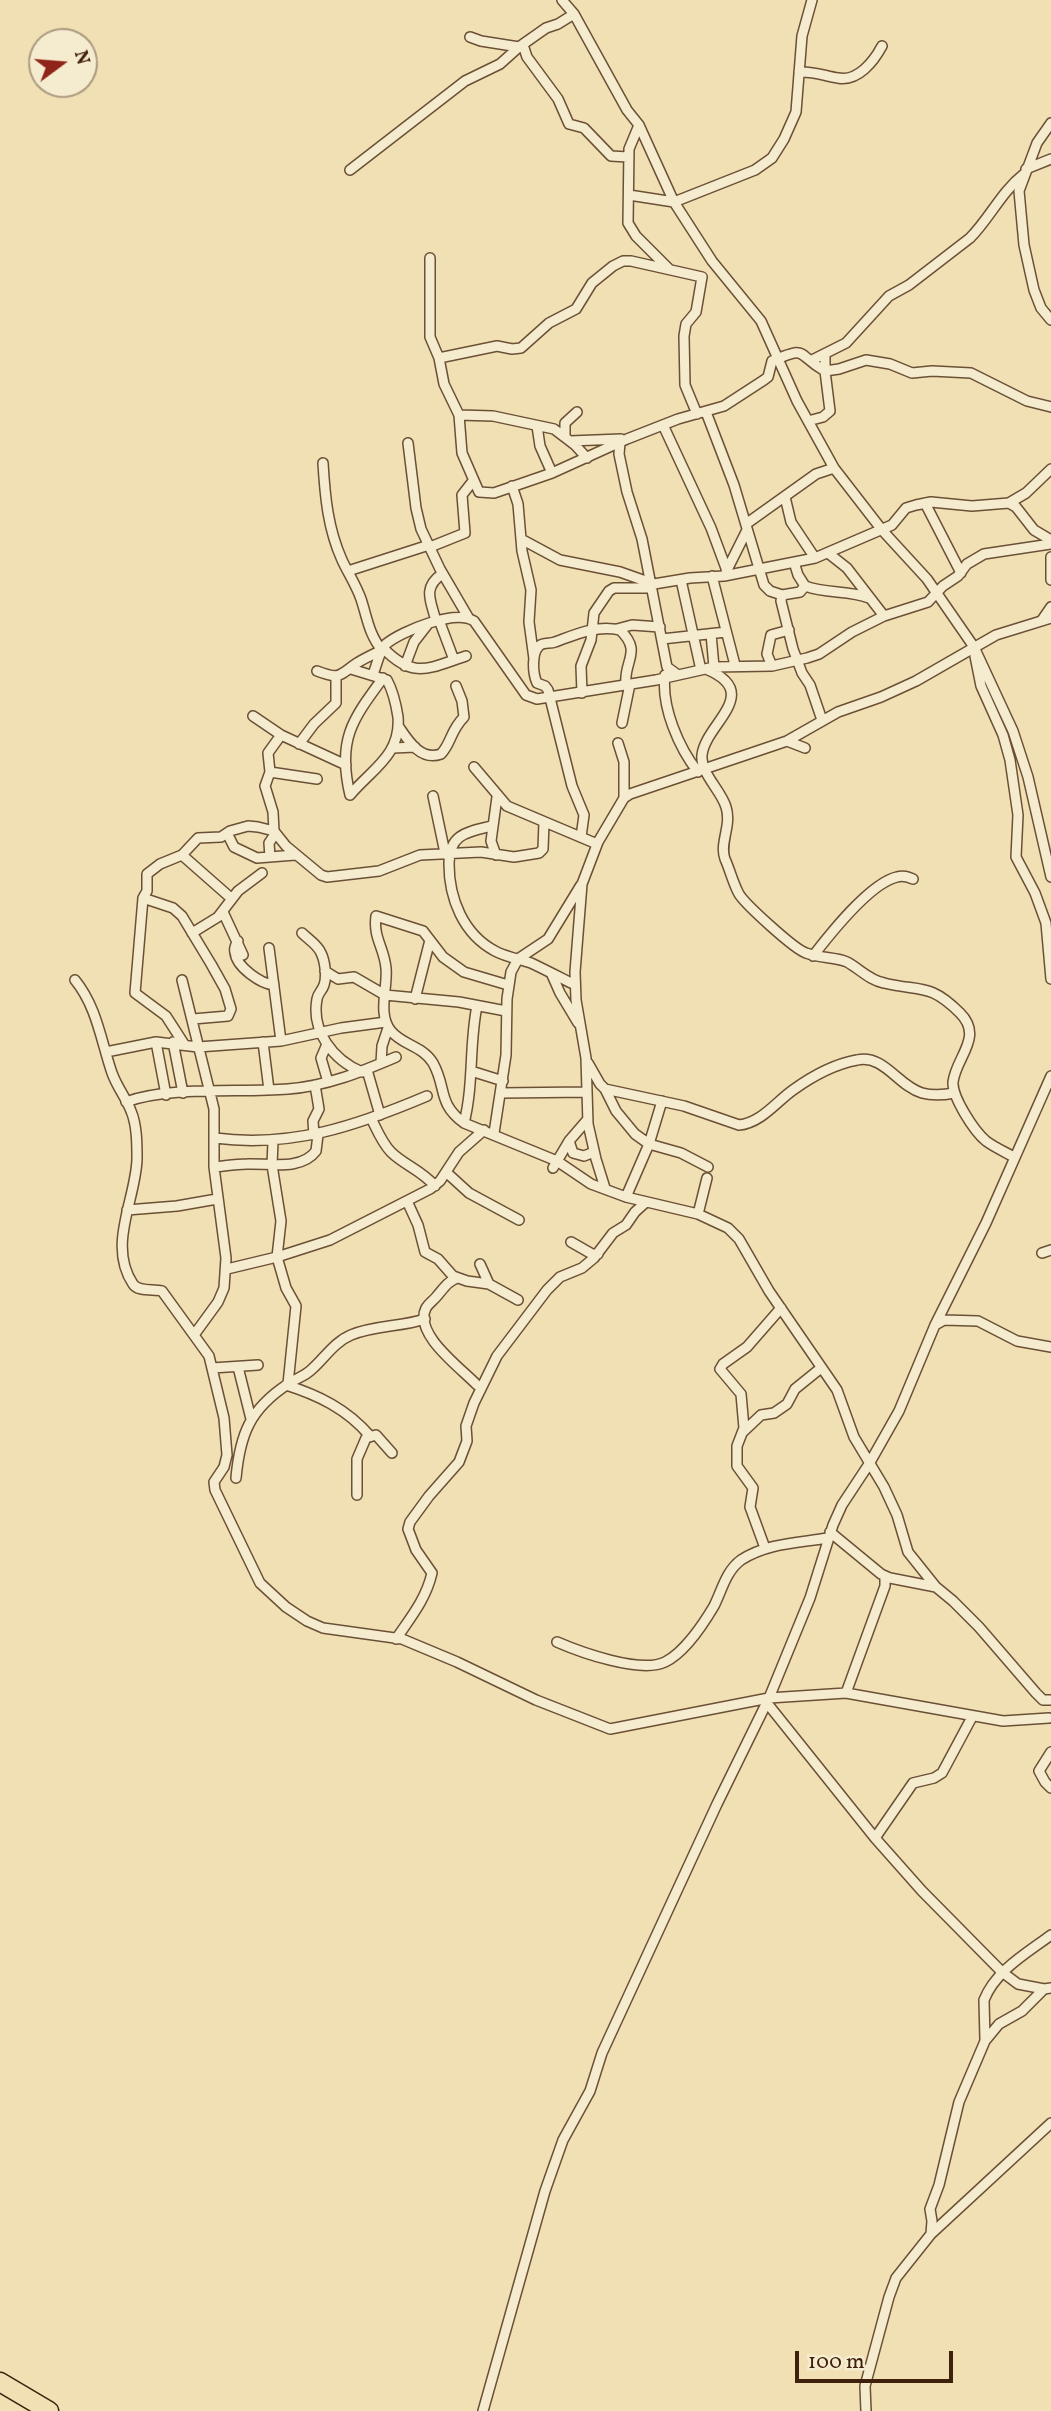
<!DOCTYPE html>
<style>
body{margin:0}
#map{position:relative;width:1051px;height:2411px;overflow:hidden;background:#f0e0b3;font-family:Vollkorn,serif}
canvas{display:block}
.north{position:absolute;left:28px;top:28px;width:70px;height:70px;box-sizing:border-box;background:#f5ebce;border:2px solid #ac9a80;border-radius:50%;rotate:74deg;font-size:19px;font-weight:700;line-height:28px;text-align:center;color:#3f200c}
.north::after{content:'';display:block;margin:auto;width:24px;height:32px;background:#8f2418;clip-path:polygon(50% 0,100% 100%,50% 72%,0 100%)}
.scale{position:absolute;left:795px;top:2351px;width:158px;height:32px;box-sizing:border-box;border:4px solid #3f200c;border-top:0;padding-left:9px;font-size:21px;line-height:24px;white-space:nowrap;color:#3f200c;-webkit-text-stroke:5px #f5ebce;paint-order:stroke}
</style>
<div id="map">
<canvas width="1051" height="2411"></canvas>
<div class="north">N</div>
<div class="scale">100 m</div>
</div>
<script>
const ctx = document.querySelector('canvas').getContext('2d');
ctx.lineJoin = 'round';
function strokePath(path, color, width, dash) {
  ctx.strokeStyle = color;
  ctx.lineWidth = width;
  ctx.lineCap = dash ? 'butt' : 'round';
  ctx.setLineDash(dash || []);
  ctx.stroke(path);
}
const street = new Path2D(`
 M562,0l12,14 53,96 12,15 35,77 38,59 49,60 36,80 37,67 48,62 45,49 47,68 39,84 15,46 23,100
 M470,37l11,4 38,6 27,-19 12,-4 16,-10
 M523,45l4,12 31,42 11,25 15,4 27,28 17,1
 M799,72c14,-1 26,4 39,6 20,4 36,-17 44,-32
 M1051,123l-14,20 -18,48 5,54 10,45 7,18 10,12
 M639,125l-10,24 -1,74 8,13 33,33
 M1026,169l25,-10
 M350,170l115,-89 35,-17 19,-17
 M629,195l45,7 81,-32 17,-12 12,-19 12,-27 6,-76 10,-36
 M430,258v79l9,21 5,26 15,31 3,38 17,39 15,1 58,-20 75,-34 51,-20 46,-13 40,-26 4,-3 4,-16c37,-16 23,-7 53,10l14,-2 27,-9 24,4 22,9 20,-2 39,2 56,28 24,6
 M439,358l58,-12 15,3 9,-1 28,-25 27,-14 16,-26 21,-17 10,-5h8l71,16 -6,35 -10,12 -2,12 1,49 12,29
 M812,360l34,-17 43,-47 20,-11 61,-47c20,-20 31,-46 54,-64
 M706,412l28,73 30,100 6,6 12,4
 M459,415l34,1 61,13 21,16 12,13
 M808,421l15,-4 7,-6 -5,-40v-16
 M663,425l48,103 16,43
 M537,426l3,20 12,27
 M565,437v-14l12,-11
 M570,441l51,-2
 M408,443l8,65 5,21 19,40 28,48
 M620,443l-1,11 8,38 15,47 25,128 11,8
 M512,486l6,18 4,47 9,39 -2,32 5,37
 M785,497l6,25 24,36
 M925,503l36,70
 M1009,503l7,4 18,23 17,10
 M746,524l70,-50 18,-6
 M521,539l39,21 60,12 34,12 36,-6 34,-2 91,-18 77,-33 14,-17 10,-3 15,-3 41,4 37,-3 17,-10 25,-24
 M430,547l35,-14 -3,-38 11,-14
 M828,553l19,15 37,48
 M1051,557v23
 M794,562l4,13 7,11c21,8 44,4 64,12
 M348,571l81,-26
 M726,572l21,-42
 M712,576l23,89
 M681,580l20,90
 M805,586l-5,6 -18,3 -1,6 12,48 9,24 8,12 12,35
 M439,620l15,40
 M1042,620l9,-13
 M436,621c-5,-20 -14,-33 6,-47
 M617,629l15,-4 28,2
 M711,634l3,33
 M662,639l64,-7
 M383,648c31,32 46,20 83,8
 M975,656l6,30 22,49 7,25 8,55 -2,42 19,36 11,30 5,56
 M405,666l9,-24 14,-18
 M772,666l-5,-12 4,-19 18,-5
 M706,669c58,24 -1,55 -4,86 -2,18 19,35 24,52 6,19 -7,36 -1,52 5,11 8,24 14,35 6,10 55,55 67,59 12,5 31,4 41,9 13,7 22,18 37,21 36,9 45,-1 76,30 24,24 -4,44 -7,69 -1,15 21,49 33,59 8,6 19,11 28,16
 M317,671c24,9 21,5 40,-8 8,-5 17,-9 25,-13 -13,-15 -15,-33 -21,-51 -5,-14 -13,-26 -19,-39 -14,-31 -17,-63 -19,-97
 M373,674c4,-9 6,-23 13,-30 16,-13 69,-35 88,-23l52,74 11,4 119,-19 58,-13 58,-1 35,-8 12,-4 33,-22 32,-16 44,-14 15,-16 15,-10 9,-12 17,-10 67,-10
 M665,675c-4,32 14,73 33,97
 M582,693l-1,-27 10,-26 3,-27 15,-22 5,-3h37
 M253,716l28,19 65,30
 M622,723l8,-39
 M399,727c10,15 22,34 42,27 11,-12 9,-23 23,-37l-2,-16 -6,-15
 M281,735l-13,18 2,19 -5,14 8,26 1,19 12,15 35,29 6,2 52,-6 41,-16 61,-3 33,5 25,-4 4,-4 1,-27
 M787,741l18,7
 M618,743l6,19v36
 M299,744l15,-20 22,-21v-26
 M393,748l22,-1
 M474,767l33,39 90,38
 M270,772l47,7
 M350,795c22,-26 51,-40 48,-78 -2,-13 -5,-26 -11,-37l-36,-11
 M350,795c-13,-55 2,-75 33,-117
 M433,796l12,57
 M492,826c-25,6 -43,8 -43,38 0,34 14,70 46,87 11,6 24,8 36,12 15,7 30,15 44,22
 M227,833l7,14 23,11 38,-3
 M581,837l3,-22 -12,-29 -24,-96 -3,-4 -8,-3c-4,-9 -6,-29 2,-37 4,-4 11,-2 16,-4 22,-8 41,-17 65,-12 23,22 3,31 6,55
 M182,855l50,44
 M496,855l-5,-14 6,-44
 M270,857l-1,-14 6,-9
 M143,898l30,10 9,8 29,48 14,25 6,20 -3,7 -35,3
 M223,912l20,43
 M192,933l26,-16 20,-26 24,-18
 M302,933c6,6 16,12 19,20 4,8 6,24 3,32 -2,6 -6,8 -7,14 -6,32 16,61 45,73
 M238,941c-2,3 -4,8 -3,11 1,15 26,32 39,33
 M269,948l12,93
 M813,956c17,-22 57,-73 84,-79 6,-2 11,0 16,2
 M325,971l13,8 16,-2 31,18 74,7 47,9
 M552,975l8,18 18,30
 M75,980c22,27 26,61 37,93 5,14 14,25 19,38 6,14 6,33 6,48 -1,40 -30,86 -4,125 5,8 20,5 29,7l47,65 15,62 3,37 -3,12 -10,15 1,8 45,93 26,24 21,14 16,7 79,11 55,23 79,38 74,29 159,-31 77,-5 157,28 46,-3
 M182,980l32,129v58l12,91 -2,30 -6,14 -24,33
 M508,985l-44,-13 -21,-15 -20,-26 -47,-15c-3,22 8,31 10,52 2,20 -9,46 5,63 11,14 32,15 42,32 14,25 4,40 31,60l93,38 34,23 35,13 72,17 30,14 11,11 30,52 68,99 17,47 30,50 13,28 11,37 28,35 17,14 26,26 57,66 7,7h8
 M415,999l15,-59
 M156,1042l10,53
 M173,1042l10,51
 M263,1042l6,48
 M184,1044l-18,-28 -31,-23 8,-95 4,-7v-17l13,-10 22,-9 16,-17 23,-1 9,-6 18,-5 10,1 16,4
 M327,1044l-6,14 7,24
 M106,1052l50,-10 42,5 83,-6 60,-13 45,-6
 M381,1063l1,-17 6,-18
 M588,1063l12,21 5,5 79,17 55,19c22,-2 37,-23 54,-35 18,-13 42,-26 64,-30 27,-6 41,26 65,33 11,3 22,2 32,0
 M367,1070l13,45
 M471,1071l32,10
 M605,1089l11,22 19,23 14,10 32,9 27,14
 M501,1093l86,-1
 M126,1102c43,-16 115,-9 162,-13 39,-3 73,-17 108,-32
 M371,1118c6,12 11,25 20,34 13,13 30,18 44,34
 M464,1123c10,-39 5,-79 13,-117
 M494,1133l12,-78 1,-56 4,-27 7,-13 30,-20 33,-54
 M314,1135l-1,-14 6,-12 -4,-24
 M215,1138c77,10 141,-12 212,-42
 M569,1141l4,12 11,3 10,-4
 M273,1142l-1,23 9,56 -4,36 9,31 10,18 -8,78
 M214,1167c11,-1 22,-3 33,-3 22,-1 54,7 69,-13l2,-16
 M553,1168l16,-27 19,-22
 M446,1172l23,21 50,27
 M605,1188l-9,-29 -8,-35 -2,-66 -10,-58 -1,-28 7,-88 16,-42 26,-44 6,-4 157,-53 51,-29 43,-15 35,-16 80,-46 55,-17
 M626,1197l23,-53 13,-43
 M407,1201l11,24 7,27 13,7 15,17 14,5 22,3
 M127,1210l50,-4 40,-7
 M698,1214l9,-36
 M571,1242l21,12h6
 M1042,1253l9,-3
 M480,1264l9,20 29,16
 M227,1269l50,-12 53,-17 100,-51 10,-8 19,-29 25,-22
 M457,1278c-10,4 -13,10 -20,18 -3,4 -8,7 -11,12 -13,26 35,60 51,77
 M935,1325l9,-5 34,1 39,20 34,6
 M238,1367l13,52
 M212,1368l46,-3
 M286,1385c32,10 61,24 84,51
 M743,1432l18,-17 13,-2 13,-9 8,-15 26,-21
 M236,1478c4,-44 14,-69 52,-94 7,-5 17,-8 23,-14 13,-11 23,-28 40,-35 24,-10 50,-8 74,-16
 M357,1495v-36l9,-21 10,-3 16,18
 M830,1532l51,42 9,4 46,9
 M765,1548l-15,-41 3,-19 -16,-22v-20l7,-18 -3,-34 -21,-25 3,-5 24,-17 34,-39
 M396,1639c15,-22 30,-40 36,-66l-16,-23 -8,-21 2,-7 19,-26 30,-34 8,-21 -1,-15 8,-23 23,-47 50,-66 13,-13 22,-9 12,-10 19,-25 13,-8 9,-13 11,-10
 M557,1642c23,10 84,32 108,20 19,-9 39,-39 49,-56 8,-16 12,-35 27,-46 26,-17 57,-17 87,-22
 M846,1693l39,-107v-10
 M767,1703l108,135 47,53 80,81 16,12 26,5 7,-1
 M1051,1752l-12,19 6,11 6,6
 M875,1838l38,-55 21,-5 8,-5 30,-56
 M985,2040l-1,-40c12,-30 43,-47 67,-65
 M931,2234l1,-13 -2,-12 9,-24 20,-83 26,-61 14,-17 23,-13 22,-22
 M483,2411l62,-220 18,-51 27,-49 12,-38 115,-249 52,-106 41,-100 23,-73 9,-20 27,-41 30,-53 36,-86 51,-102 65,-147
 M866,2411l-1,-25 24,-89 7,-19 35,-44 120,-111`);
const highway = new Path2D(`
 M0,2382l49,29`);
strokePath(street, '#6b5036', 12);
strokePath(highway, '#3f200c', 21);
strokePath(street, '#f5ebce', 9);
strokePath(highway, '#f0e0b3', 18);
</script>
